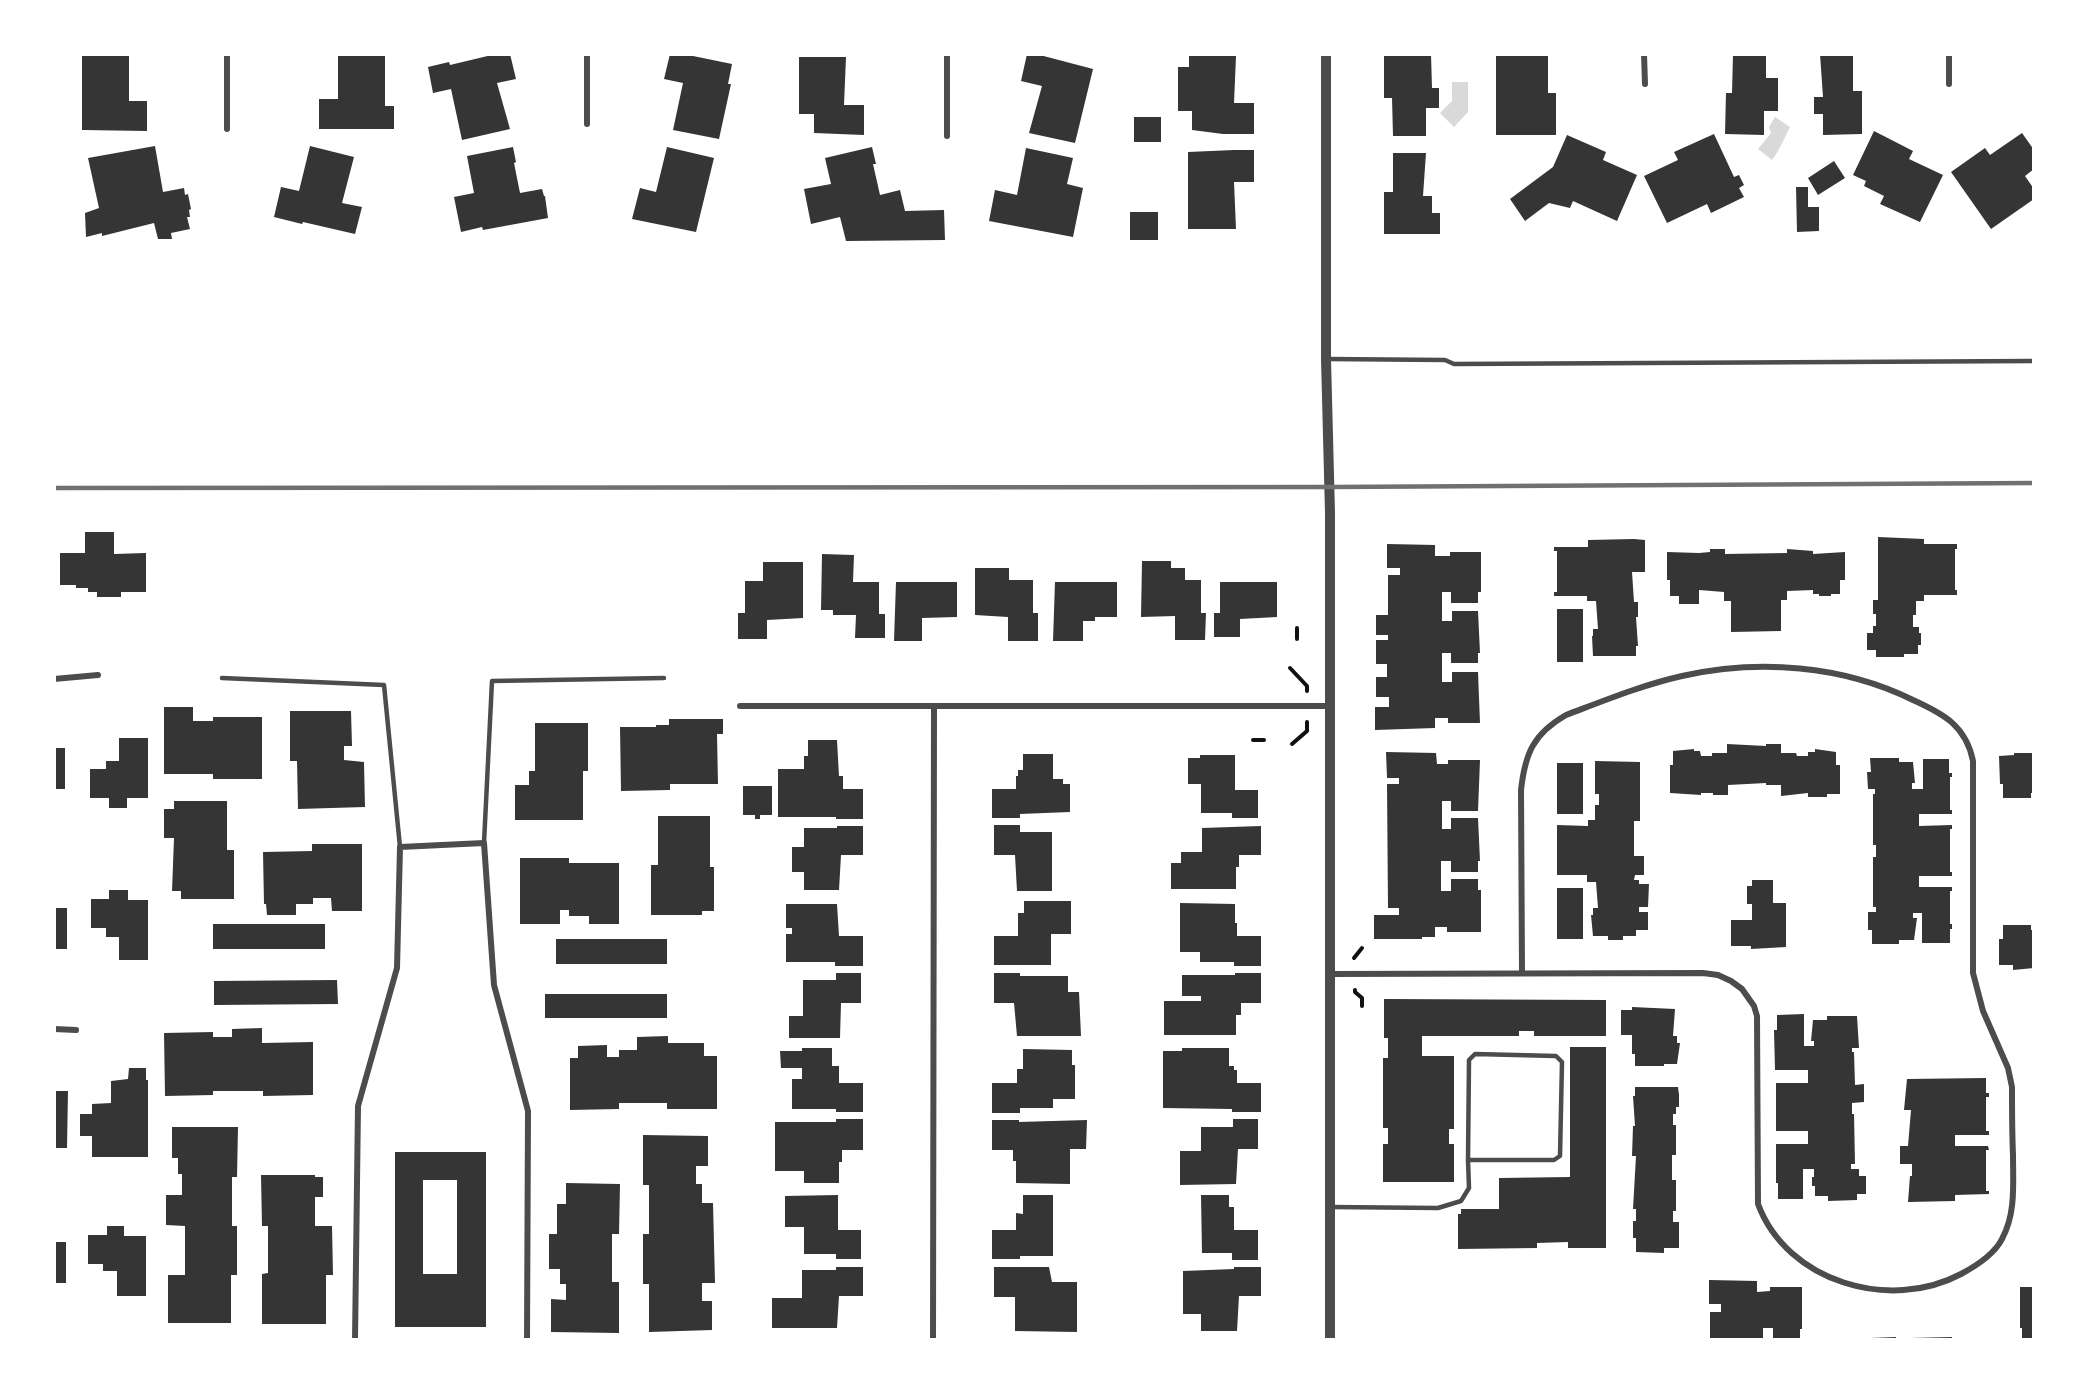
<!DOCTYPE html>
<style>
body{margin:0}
#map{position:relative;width:2088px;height:1394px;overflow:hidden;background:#fff;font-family:"Archivo Narrow",sans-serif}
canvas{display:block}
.frame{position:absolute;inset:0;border:56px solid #fff;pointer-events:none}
</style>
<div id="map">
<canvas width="2088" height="1394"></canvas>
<div class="frame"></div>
</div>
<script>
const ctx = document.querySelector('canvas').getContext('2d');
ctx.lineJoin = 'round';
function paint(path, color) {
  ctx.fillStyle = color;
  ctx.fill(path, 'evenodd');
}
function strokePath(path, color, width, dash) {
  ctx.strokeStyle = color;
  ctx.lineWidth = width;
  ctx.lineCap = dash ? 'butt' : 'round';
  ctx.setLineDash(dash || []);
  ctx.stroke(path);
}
paint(new Path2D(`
 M1452,82h16v30l-14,15 -14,-14 12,-12z
 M1775,117l15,10c-6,11 -10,23 -18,33l-14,-11 13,-16 -2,-6z`), '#d9d9d9');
paint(new Path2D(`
 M82,54h47v47h18v30l-65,-1z
 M338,54h47v52h9v23h-75v-30h19z
 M496,54h14l6,25 -19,4 13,46 -48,11 -11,-51 -18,4 -5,-26 21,-5 1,3z
 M670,54h23v2l39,8 -4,20h3l-12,55 -46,-9 10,-47 -19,-4z
 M1027,54h9l57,15 -18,74 -46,-10 13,-47 -21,-5z
 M1431,54l1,34h7v20h-13v28h-33l-1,-38h-8v-43z
 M1733,54h33v24h12v33h-14v24l-39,-1 1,-41h6z
 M1820,54h33v37h9v43l-39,1v-21h-9v-17h9z
 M1496,55h52v38h8v42h-60z
 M1189,56h47l-2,47h20v31h-31l-31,-4v-19h-14v-44h11z
 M799,57h47l-2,48h20v30l-50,-2v-19h-15z
 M2032,90h2v42h-2z
 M1134,117h27v25h-27z
 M1874,131l39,20 -4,8 34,16 -23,47 -40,-18 4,-8 -20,-10 2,-5 -13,-6z
 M2022,133l12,17v19l-9,7 9,13v10l-43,30 -40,-57 34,-24 5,7z
 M1714,134l20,43 5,-2 5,10 -5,3 5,9 -33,16 -4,-9 -40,19 -23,-47 34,-16 -4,-8z
 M1567,135l39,17 -3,8 34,15 -20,46 -44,-20 -3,7 -21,-5 -24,18 -15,-22 43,-32z
 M155,146l8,46 21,-4 1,7 3,-1 3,15 -2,1 1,7h-3l3,12 -19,4 1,6h-14l-4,-16 -52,13v-3l-16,4 -1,-24 14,-5 -11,-50z
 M310,146l44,11 -12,46 20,4 -7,27 -52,-12 -1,2 -28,-7 7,-30 18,4z
 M513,147l3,15 -2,1 6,30 22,-4 2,7h1l3,22 -65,12 -1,-3 -21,5 -7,-35 20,-4 -7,-37z
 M667,147l47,11 -18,74 -64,-13 8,-31 16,4z
 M872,147l4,17h-3l7,31 20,-5 5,21 39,-1 1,30 -99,1 -6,-24 -29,7 -7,-35 27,-5 -6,-26z
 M1026,148l47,10 -6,26 16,4 -10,49 -84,-16 6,-31 22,5z
 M1234,150h20v32h-20l2,47h-48v-77z
 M1393,153h33l-3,43h9v17h8v21h-56v-42h9z
 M1834,161l11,17 -27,17 -10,-17z
 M1796,187h12v20h11v24l-22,1z
 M1130,212h28v28h-28z
 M85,532h29v22l32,-1v39h-25v5h-24v-5h-9v-4h-12v-3h-16v-32h25z
 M1878,537l46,2v5h33v5h-2v41h2v5h-33v6h-8v14h-3v12h6v6h2v12h-3v9h-14v3h-28v-7h-9v-17h6v-7h3v-12h-3v-14h5z
 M1634,539l11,1v32h-13l2,30h4v15h-2l2,29h-2v10h-43l-1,-20h1v-7h5l-2,-28h-9v-5h-33v-4h3v-41h-3v-4h34v-7z
 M1387,544l48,1v11h15v-4h31v40h-3v11h-27v-11h-9v29h10v-10h26l2,42h-2v10h-27v-10h-9v29h10v-10h26l2,51h-32v-5h-13v10l-60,2v-23h14v-10h-13v-20h11v-13h-11v-24h12v-5h-12v-20h12v-40h12v-7h-13z
 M1710,549h15v5l62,-1v-4l26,2v3l32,-2v28h-5v14h-9v2h-12v-2h-6v-4l-26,1v9h-6v31l-50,1v-31h-7v-9l-25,-2v14h-20v-8h-9v-16h-3v-28l32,1 11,-1z
 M822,554l32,1 -1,27h26v32h6v24h-30l1,-23h-23v-5h-12z
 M1142,561h29v7h14v12h16v33h5l-1,27h-30v-24l-34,1z
 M763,562h40v56l-36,2v19h-29v-26h7v-32h18z
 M975,568h34v12h24v33h5v28h-30v-24l-33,-2z
 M896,582h61v35l-35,1v23h-28z
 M1055,582h62v35h-22v4h-12v20h-30z
 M1220,582h57v35l-37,2v18h-26v-24h6z
 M1557,609h26v53h-26z
 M164,707h29v14h20v-4h49v62h-49v-5h-49z
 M290,711h61l1,35h-8v14l20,2 1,45 -67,2 -1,-48h-7z
 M669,719h54v15h-6l1,50h-48v6l-49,1 -1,-64h36v-2h13z
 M535,723h53v48h-5v49h-68v-35h14v-14h6z
 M119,738h29v60h-21v10h-18v-10h-19v-29h16v-8h13z
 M808,740h29l2,36h4v13h20v30h-27v-2h-58v-48h26v-13h4z
 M1727,744l39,2v-2h15v9h15l1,3h11v-4h7v-3l21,3v13h4v29h-13v3h-19v-4l-27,3v-11h-15v-2l-38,2v10h-15v-2h-12v2l-31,-2v-28h3v-14l21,-2v2h6l1,5h11v-3h15z
 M54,748h11v41h-11z
 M1386,752l50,1 1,11h11v-4h32l-2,51h-27v-10h-9v28h9v-11h27l2,43h-2v11h-27v-11h-10v30h10v-12h27v11h3v42h-34v-5h-12v10h-13v2h-48v-24h25v-7h-11l-1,-124h12v-6h-12z
 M2014,753h18v3h2v37h-3v5h-28v-14h-3l-1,-28 15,-1z
 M1023,754h30v25h10v5h7v28l-50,2v4h-28v-29h24v-13h2v-6h5z
 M1200,755h35v35h23v28h-26v-5h-31v-29h-13v-26h12z
 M1870,758h29v4h14l2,21h-3v6h11v-30h26v14h3v4h-2v33h2v4h-33v12l33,-1v4h-2v43h2v4h-33v11h33v4h-2v33h2v5h-2v14h-28v-30h-9v5h4l-3,22h-15v4h-27v-14h-4v-18h8v-5h-3v-50h3v-12h-3v-51h2v-5h-7l-1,-17h4z
 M1595,761l45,1v59h-6v35h10v19h-9l-1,5h5v4h10l-1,23h-9v5h9v18h-12v6h-13v4h-15v-4h-15l-2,-21h2v-7h5l-2,-26h-9v-7h-30v-50l31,1v-6h7v-15h4v-11h-4z
 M1557,763h26v51h-26z
 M743,786h29v29h-12v4h-5v-4h-12z
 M174,801h53v49h7v49h-53v-8h-9l2,-53h-10v-29h10z
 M658,816h52v51h4v44h-12v4h-51v-50h7z
 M994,825h26v7h32v59h-35l-2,-36h-21z
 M837,826h26v29h-22l-2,35h-35v-18h-12v-25h12v-19h33z
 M1261,826v29h-22v12h-3v22h-65v-26h10v-11h21v-24z
 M312,844h50v67h-30l-1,-13h-18v6h-17v11h-29l-1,-11h-2l-1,-52 49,-1z
 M520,858h49v5h50v61h-30v-8h-20v-6h-9v14h-40z
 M1752,880h21v23h13v44l-35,2v-3h-20v-26h21v-16h-5v-18h5z
 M1557,888h26v51h-26z
 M109,890h19v10h20v60h-29v-23h-13v-9h-15v-29h18z
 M1024,901h47v33h-20v31h-57v-29h24v-23h6z
 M1180,903l55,1v19h2v13h24v30h-27v-4h-34v-10h-20z
 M786,904h51l2,32h24v30h-28v-4h-49v-28h6v-6h-6z
 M54,908h13v41h-13z
 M213,924h112v25h-112z
 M2003,925h28v5h3v38l-21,2v-5h-14v-26h4z
 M556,939h111v25h-111z
 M836,973h25v30h-20l-1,35h-51v-22h14v-36h33z
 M994,973h26v3h48v16h11l2,44h-64l-3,-33h-20z
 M1235,973h26v30h-20v12h-5v20h-72v-34h37v-5h-19v-21h53z
 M337,980l1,24 -124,1v-24z
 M545,994h122v24h-122z
 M1384,999l222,1v36h-72v-5h-15v5h-97v20h32v73h-5v15h5v38h-71v-38h5v-16h-5v-70h5v-20h-4z
 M1632,1007l43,2 -2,27h4v7h3l-3,21h-13v2h-29v-12h-3v-19h-11v-25h11z
 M1804,1014v32h10v-5h-3l2,-21h14v-4h30l2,32h-7v4h2l1,33 9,-1v18l-12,1v11h2l1,50h-4v5h8v7h7v18h-9v6l-29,1v-5h-13v-10h-3v-9h2v-8h-11v30h-25v-16h-2v-39h32v-13h-32v-48h32v-13h-33l-1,-40h3v-15z
 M262,1028v15l51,-1v53l-50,1v-5h-50v4l-48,1 -1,-63 49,-1v5h19v-8z
 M668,1036v7h36v13h13v53h-50v-6h-48v6l-49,1v-52h8v-12l29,-1v12h12v-7h18v-13z
 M1570,1047h36v201h-38v-6l-31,1v5l-79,1v-35h3v-5h38v-31l71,-1z
 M802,1048h30v18h7v17h24v29h-27v-3h-44v-30h10v-11h-21l-1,-17h22z
 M1182,1048h47v18h5v4h3v13h24v29h-29v-3l-69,-1v-57h19z
 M1023,1049l49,1v15h3v34h-22v9h-33v5h-28v-30h25v-14h6z
 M129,1068h17v12h2v77h-56v-21h-12v-22h12v-10l19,-1v-22l17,-2z
 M1986,1078v15h3v4h-3v34h3v4h-34v11h33l1,4h-3v41h3v3l-34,1v6l-47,1 2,-26h2v-12h-12v-18h8l3,-36h-7l3,-31z
 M1635,1087h43l1,8v12h-3v7h-3v11h3v30h-4v25h4v31h-3v11h6v26h-15v5l-28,-1v-14h-3v-17h3v-12h-3l3,-53h-4l1,-30h2l-2,-30h2z
 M54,1091h14l-1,57h-13z
 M836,1119h27v31h-21v12h-3v21h-35v-12h-29v-49h61z
 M1233,1119h25v30h-20l-2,35 -56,1v-34h21v-24h32z
 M992,1120h27v2l68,-2 -1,29h-16v35l-54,-1v-22h-3v-11h-21z
 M172,1127h66l-1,50h-5v49h5v49h-6v48h-63v-48h17v-49l-19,-1v-30h16v-21h-4v-16h-6z
 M643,1135l65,1v30h-12v18h6v19h11l2,80h-13v18h10v29l-63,2v-48h-6v-50h6v-49h-6z
 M395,1152h91v175h-91zM423,1180h34v94h-34z
 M261,1175h54v2h8v20h-8v29h17l1,49h-7v49h-64v-50l6,-1v-47h-6z
 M566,1183l54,1 -1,50h-7v48h7v51l-68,-1v-33l15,1v-16h-6v-15h-11v-35h8v-30h9z
 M838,1195v35h23v29h-25v-5h-32v-27h-19v-31z
 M1023,1195h30v61h-33v3h-28v-29h24v-17l7,1z
 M1201,1195h28v12h5v23h24v30h-26v-7h-30z
 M107,1226h17v10h22v60h-29v-25h-14v-7h-15v-29h19z
 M54,1242h12v41h-12z
 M836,1267h27v29h-24l-2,32h-65v-30h30v-28h34z
 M994,1267h55l3,15h25v50l-62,-1v-34h-21z
 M1234,1267h27v29h-22l-2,35h-36v-17h-18v-43l51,-2z
 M1709,1280l48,1v11l13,-1v-4h32v42h-2v11h-27v-12h-10v12h-53v-28h11v-8h-12z
 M2020,1287h14v53h-12v-12h-2z
 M1896,1337v3h-26v-2z
 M1952,1337v3h-43v-2z`), '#353535');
strokePath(new Path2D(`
 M1297,628v11
 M1290,668l17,18v5
 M1253,740h11
 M1292,744l15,-13v-9
 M1354,958l8,-10
 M1355,990v2l7,6v8`), '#111', 4);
strokePath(new Path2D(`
 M1327,359l118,1 9,4 580,-3
 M222,678l162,7 16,162
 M484,843l8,-162 172,-3
 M1330,1207l108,1 23,-7 8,-13 -1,-28h86l6,-4 2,-94 -6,-6 -81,-2 -6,6 -1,100`), '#4c4c4c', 4.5);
strokePath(new Path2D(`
 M227,54v75
 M947,54v82
 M1644,54l1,30
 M1949,54v30
 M587,124v-70
 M54,679l44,-4
 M740,706h590
 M1330,974l373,-1 15,2 13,6 11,8 12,17 3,10 1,188c29,78 132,108 203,70 15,-8 33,-19 41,-35 14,-26 11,-55 11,-84 -1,-23 -1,-46 -1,-68l-4,-19 -25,-57 -10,-38v-212c-7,-35 -29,-47 -60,-61 -71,-35 -154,-41 -231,-24 -40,9 -79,25 -116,39 -33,19 -41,39 -45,75l1,183
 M54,1029l22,1
 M355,1340l3,-234 39,-138 3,-121 84,-4 10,142 34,126 -1,229
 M933,1340l1,-634`), '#4c4c4c', 6);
strokePath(new Path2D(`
 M1326,54v305l4,154v827`), '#4c4c4c', 10);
strokePath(new Path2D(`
 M54,488l1276,-1 704,-4`), '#707070', 4.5);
</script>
